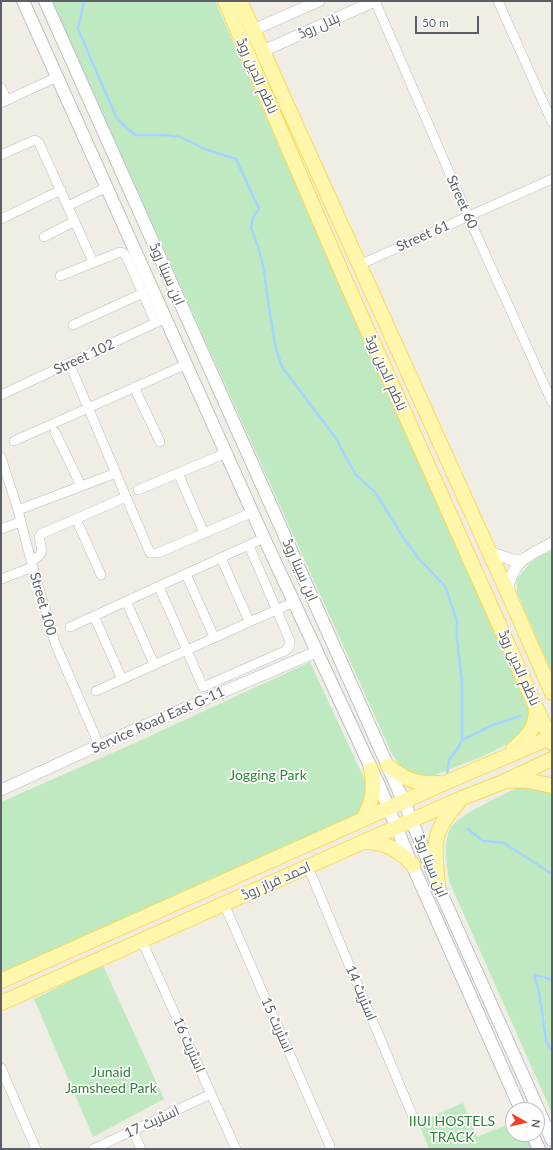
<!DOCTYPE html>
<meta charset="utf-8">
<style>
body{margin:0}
#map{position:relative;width:553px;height:1150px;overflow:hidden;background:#f0eee4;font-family:Lato,sans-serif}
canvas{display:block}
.frame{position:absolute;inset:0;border:2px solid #5c6066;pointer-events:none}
.north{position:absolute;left:505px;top:1102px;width:40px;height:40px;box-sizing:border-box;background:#fff;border:1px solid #bebfc2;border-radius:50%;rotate:98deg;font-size:11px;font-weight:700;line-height:16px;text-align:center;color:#5c6066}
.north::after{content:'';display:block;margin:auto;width:14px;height:18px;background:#f94022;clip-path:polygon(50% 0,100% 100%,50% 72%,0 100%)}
.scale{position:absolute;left:415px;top:16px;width:64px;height:18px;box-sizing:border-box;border:2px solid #5c6066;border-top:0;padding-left:5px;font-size:12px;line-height:14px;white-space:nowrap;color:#5c6066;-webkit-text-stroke:3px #fff;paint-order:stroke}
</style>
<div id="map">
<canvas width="553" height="1150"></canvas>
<div class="frame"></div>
<div class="north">N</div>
<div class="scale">50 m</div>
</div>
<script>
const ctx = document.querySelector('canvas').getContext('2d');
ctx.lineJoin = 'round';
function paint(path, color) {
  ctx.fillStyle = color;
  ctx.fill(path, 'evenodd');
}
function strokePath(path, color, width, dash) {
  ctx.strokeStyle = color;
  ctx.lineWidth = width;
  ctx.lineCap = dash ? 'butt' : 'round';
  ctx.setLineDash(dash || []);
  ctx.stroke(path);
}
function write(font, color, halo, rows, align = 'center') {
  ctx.font = font + ' Lato,Cairo,sans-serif';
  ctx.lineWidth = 3.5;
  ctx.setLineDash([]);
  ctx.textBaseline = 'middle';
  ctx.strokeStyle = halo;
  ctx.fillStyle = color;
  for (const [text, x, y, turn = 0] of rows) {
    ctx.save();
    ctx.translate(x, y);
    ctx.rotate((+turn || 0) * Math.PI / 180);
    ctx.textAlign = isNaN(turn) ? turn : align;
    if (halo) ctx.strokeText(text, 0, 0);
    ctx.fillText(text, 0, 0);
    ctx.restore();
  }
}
paint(new Path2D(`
 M52,1h163l132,299 139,305 47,113 -19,23 -33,16 -53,21 -20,-2 -15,-20z
 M552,551v122l-35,-80v-14l12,-15 13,-9z
 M310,662l72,155 -381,169v-184l136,-60z
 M523,785l29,5v323l-103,-232c-2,-14 -6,-39 1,-52 6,-14 58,-36 73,-44z
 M103,965l61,134 -71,38 -59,-138z
 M463,1103l14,34 36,-15v12h14l7,15h-105l-11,-27z`), '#bfeac1');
strokePath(new Path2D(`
 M84,1l-6,28 39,90 18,16h30l16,2 24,12 31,10 23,50 -6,8 -2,11 7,18 6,24 5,38 7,41 6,18 53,70 21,38 19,17 28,45 15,21 27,28 12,35v18l5,45v56l-4,8 -9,12 -2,14
 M462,740l31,-15 27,-9
 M468,829l15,12 21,2 48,31
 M552,980l-8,-3 -10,-2 5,16 7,50 6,10`), '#a6d3ff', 2.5);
const minor = new Path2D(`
 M375,1l93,215 84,186
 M498,1l54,121
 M1,88l6,12
 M1,103l56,-26
 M1,155l34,-15 4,3 54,119
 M68,206l39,-19
 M1,219l60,-29
 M44,237l31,-16
 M359,265l193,-86
 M60,276l60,-24 4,1 3,5 29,65
 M73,325l70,-32
 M69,363l81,190h8l95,-41
 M134,387l26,55
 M1,395l165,-77
 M55,432l26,54
 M14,441l173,-77
 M1,457l17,53 13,51 24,82 44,102
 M178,473l26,60
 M138,490l88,-37
 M18,510l98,-37
 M76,519l25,56
 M1,529l19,-7
 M221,558l28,63
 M31,561c14,-7 11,-10 8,-24l2,-3 85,-37
 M186,574l28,63
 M1,579l32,-12
 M159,587l44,100 82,-36 4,-4 1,-6 -41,-95
 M126,601l28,63
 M94,616l28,63
 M70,627l194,-89
 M96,691l198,-89
 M308,867l106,252
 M224,904l106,242
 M142,941l94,208
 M1,1068l35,81
 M133,1131l8,18
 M93,1149l118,-55`);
const tertiary = new Path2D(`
 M253,30l66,-29
 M263,51l112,-50
 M489,552l24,8h8
 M507,591c7,-32 19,-34 45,-48
 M1,790l98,-45 217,-93`);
const secondary = new Path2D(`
 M23,1l241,537 115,247 28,68 114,257
 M45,1l362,808 31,77 114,254
 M532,1134l7,15`);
const primary = new Path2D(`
 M225,1l117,272 210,470
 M240,1l267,590 45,102
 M513,749c15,-13 24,-21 23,-42
 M388,766c17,13 28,19 51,17
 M509,781c16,-2 28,1 43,5
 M363,819c10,-18 12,-30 8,-50
 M367,842c21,1 31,8 46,23
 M438,886c-3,-39 -9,-52 20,-83
 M1,981l446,-199 105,-45
 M1,1003l461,-205 41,-16 49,-23`);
strokePath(minor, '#b9bcc2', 10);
strokePath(tertiary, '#b9bcc2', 12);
strokePath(secondary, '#babdc4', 14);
strokePath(primary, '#fed84f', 16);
strokePath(minor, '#fff', 9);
strokePath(tertiary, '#fff', 11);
strokePath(secondary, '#fff', 12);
strokePath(primary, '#fff7ab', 14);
write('14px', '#5c6066', '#fff', [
 ["ہلال روڈ",319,26,-24],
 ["ناظم الدین روڈ",257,76,66],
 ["Street 60",462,202,66],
 ["Street 61",423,236,-24],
 ["ابن سینا روڈ",167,274,66],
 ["Street 102",84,357,-25],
 ["ناظم الدین روڈ",386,373,66],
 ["ابن سینا روڈ",300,570,66],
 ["Street 100",43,604,74],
 ["ناظم الدین روڈ",519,668,66],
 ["Service Road East G-11",158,720,-24],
 ["ابن سینا روڈ",431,866,68],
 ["احمد فراز روڈ",276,881,-24],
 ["اسٹریٹ 14",361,993,67],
 ["اسٹریٹ 15",277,1025,66],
 ["اسٹریٹ 16",189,1045,66],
 ["اسٹریٹ 17",152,1122,-25]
]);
write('14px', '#2d8536', '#fff', [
 ["Jogging Park",268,775],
 ["Junaid",111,1072],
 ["Jamsheed Park",111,1088],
 ["IIUI HOSTELS",452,1121],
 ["TRACK",452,1137]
]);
</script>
